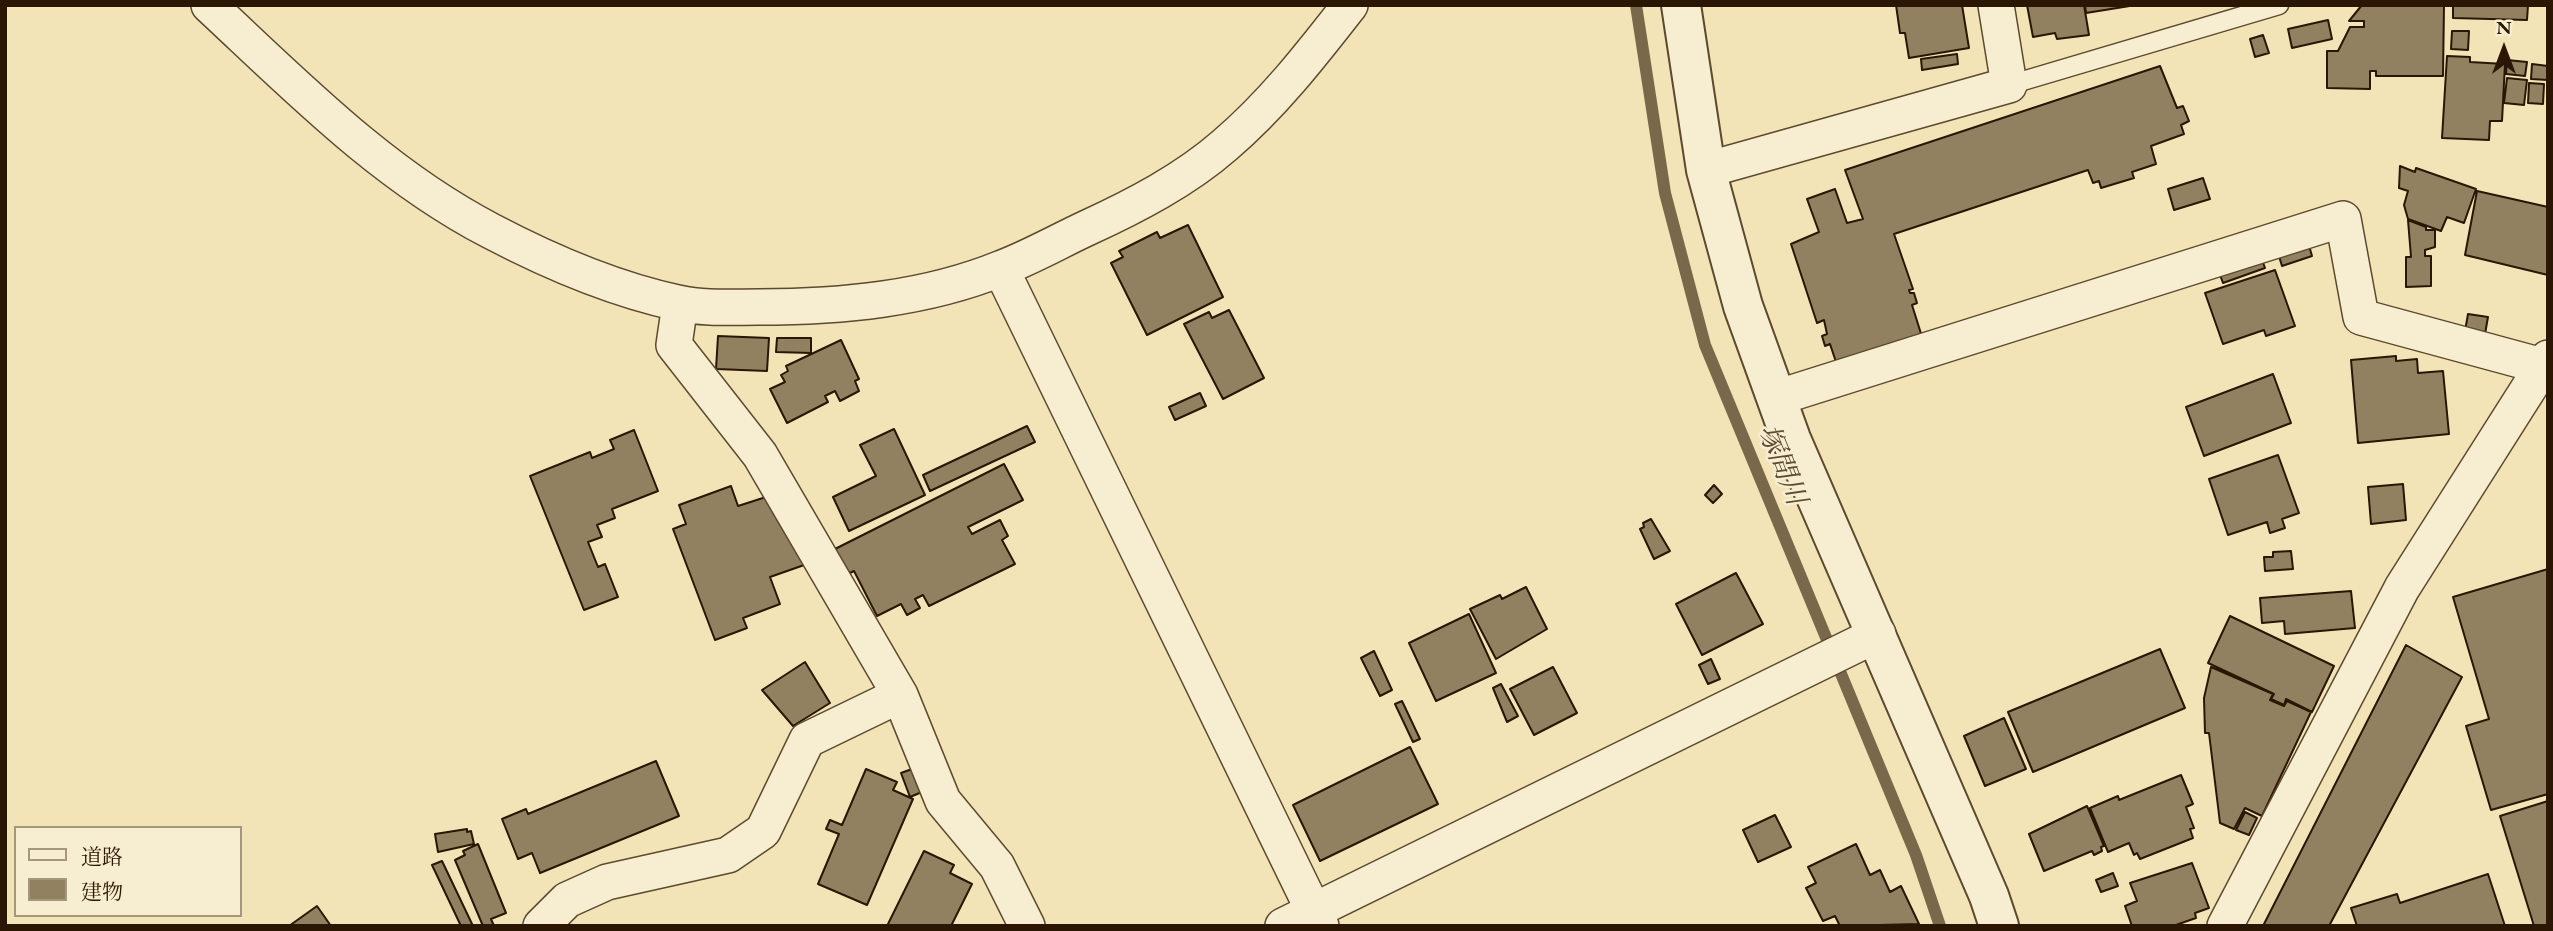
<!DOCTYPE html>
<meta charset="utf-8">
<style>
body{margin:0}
#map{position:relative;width:2553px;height:931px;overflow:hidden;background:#f2e4b6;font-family:"EB Garamond","Noto Serif JP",serif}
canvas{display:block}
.frame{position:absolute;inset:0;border:7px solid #2a1602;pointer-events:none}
.legend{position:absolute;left:14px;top:826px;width:228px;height:91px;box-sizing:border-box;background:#f7edd0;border:2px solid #a5977e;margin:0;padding:9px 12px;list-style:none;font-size:21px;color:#2a1602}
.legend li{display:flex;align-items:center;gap:14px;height:35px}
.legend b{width:35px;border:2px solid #a5977e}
.north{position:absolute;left:2469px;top:14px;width:70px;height:70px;-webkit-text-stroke:5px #f7edd0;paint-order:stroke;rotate:0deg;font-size:19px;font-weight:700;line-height:28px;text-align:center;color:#2a1602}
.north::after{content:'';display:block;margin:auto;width:24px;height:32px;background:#2a1602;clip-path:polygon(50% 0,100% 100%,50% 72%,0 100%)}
</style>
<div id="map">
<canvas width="2553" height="931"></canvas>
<div class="frame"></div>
<ul class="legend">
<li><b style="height:9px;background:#f7edd0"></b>道路</li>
<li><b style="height:19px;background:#928160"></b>建物</li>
</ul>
<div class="north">N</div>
</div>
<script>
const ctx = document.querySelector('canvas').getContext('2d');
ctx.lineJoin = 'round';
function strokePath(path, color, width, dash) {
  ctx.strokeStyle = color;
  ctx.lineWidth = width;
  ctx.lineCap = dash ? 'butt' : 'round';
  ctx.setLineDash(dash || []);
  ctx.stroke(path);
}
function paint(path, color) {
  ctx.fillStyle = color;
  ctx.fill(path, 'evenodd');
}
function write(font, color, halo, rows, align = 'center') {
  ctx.font = font + ' "EB Garamond","Noto Serif JP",serif';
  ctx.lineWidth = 5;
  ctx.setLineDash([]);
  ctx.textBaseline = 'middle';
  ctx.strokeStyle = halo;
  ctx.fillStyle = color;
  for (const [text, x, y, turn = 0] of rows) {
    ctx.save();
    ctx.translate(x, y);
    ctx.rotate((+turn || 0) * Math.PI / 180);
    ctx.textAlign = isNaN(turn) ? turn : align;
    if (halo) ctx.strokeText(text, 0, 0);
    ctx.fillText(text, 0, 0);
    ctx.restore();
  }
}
strokePath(new Path2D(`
 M1636,5l29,188 40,152 211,510 24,71`), '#796849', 12);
const building = new Path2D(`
 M1896,5h66l7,43 -60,10 -4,-25h-5z
 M2027,5h57l5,30 -32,4 -2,-6 -22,4z
 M2085,5h51l-50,8z
 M2362,5h82l-1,71h-67v-5h-6v18l-43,-1v-37h11l12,-24h14v-6h-15z
 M2453,5h75l-1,15 -74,-2z
 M2328,20l4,19 -40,9 -4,-19z
 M2452,31h17l-1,19 -17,-1z
 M2263,35l6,18 -14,4 -5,-18z
 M1957,54l1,10 -36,6 -1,-11z
 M2447,56l23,1v5l35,2 -3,57h-12l-1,19 -47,-2z
 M2507,60l20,2 -2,14 -19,-2z
 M2532,64l16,2v14l-17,-1z
 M2160,66l17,42 6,-2 6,15 -8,4 3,9 -33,12 5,18 -24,8 2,6 -33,10 -2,-7 -6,2 -5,-13 -194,64 19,55 -4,1 1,3h4l3,10 -5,2 11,35 -85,28 -8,-24 -5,2 -3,-10 5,-2 -3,-14 -7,3 -26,-79 28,-12 -12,-33 28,-10 12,34 16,-4 -18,-49z
 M2507,78l20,2 -3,25 -20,-2z
 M2529,83l15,1 -1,20 -15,-1z
 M2400,166l15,6 1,-4 60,21 -12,34 -17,-6 -6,14 -33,-12 -4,-14 4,-14 -9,-3z
 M2203,178l7,21 -36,11 -6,-21z
 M2477,191l71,16v68l-83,-20z
 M2408,220l18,7v3h9v17l-10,3v6h6v30l-25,1v-30h5z
 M1188,225l35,72 -76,38 -36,-72 12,-6 -4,-6 38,-19 3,6z
 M2308,242l4,14 -30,10 -4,-13z
 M2261,257l4,11 -42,15 -4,-11z
 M2275,270l20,56 -29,10 -2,-6 -41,14 -18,-51z
 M1229,310l35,68 -41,21 -39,-75 25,-12 3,6z
 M2468,314l20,3 -3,17 -20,-3z
 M718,336l51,2 -2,33 -51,-2z
 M777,338h34v15l-35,-1z
 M841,340l18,39 -4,2 4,10 -19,10 -5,-10 -10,5 3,6 -41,21 -17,-34 15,-7 -4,-7 7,-4 -2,-5z
 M2396,356v5l21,-2 1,14 25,-2 6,63 -91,9 -7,-83z
 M2273,374l18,49 -87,33 -18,-49z
 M1200,393l6,13 -31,14 -6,-13z
 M1027,426l8,16 -105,49 -7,-16z
 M894,429l31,66 -76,36 -16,-34 43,-21 -16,-31z
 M634,430l24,61 -46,18 3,9 -18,7 5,12 -14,5 10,25 7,-3 13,33 -34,13 -54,-134 60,-24 2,6 22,-9 -4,-9z
 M2278,455l21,58 -17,6 3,9 -15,5 -3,-11 -39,13 -19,-56z
 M1004,464l19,36 -55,27 4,7 28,-14 8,16 -6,4 13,24 -86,42 -6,-11 -8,4 5,9 -13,7 -6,-11 -24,12 -23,-45 -10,5 -13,-25z
 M2403,484l3,36 -35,4 -3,-37z
 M1714,485l8,9 -9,9 -8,-8z
 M731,486l7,20 28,-9 41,67 -37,13 10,27 -37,14 4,10 -32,12 -42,-111 13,-5 -7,-19z
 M1651,519l19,32 -16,8 -14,-30 4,-2 -1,-4z
 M2291,551l2,18 -28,2 -1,-14h9v-5z
 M2548,569v225l-57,16 -25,-84 23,-7 -36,-122z
 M1736,573l27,51 -61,31 -26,-51z
 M1526,587l21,42 -51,30 -26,-50 30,-14 2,4z
 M2351,591l4,37 -70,6 -1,-13 -22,2 -2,-25z
 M1469,614l27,59 -60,28 -27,-58z
 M2230,616l104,50 -22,46 -26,-13 -2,6 -13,-6 3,-5 -66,-31z
 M2406,645l56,32 -133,249h-66z
 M2160,649l25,59 -152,64 -25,-60z
 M1374,651l18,39 -12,6 -19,-38z
 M1711,659l9,20 -12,5 -9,-19z
 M805,662l25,41 -37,23 -31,-36z
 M1553,667l24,46 -43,22 -24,-46z
 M2211,667l62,27 -3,6 14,6 3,-5 24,11 -49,104 -17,-8 -11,21 -14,-6 -11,-90h-4l-1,-35z
 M1501,684l17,32 -11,6 -14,-34z
 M1402,701l18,38 -7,3 -18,-38z
 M2004,718l22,51 -41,17 -21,-50z
 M1410,747l28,57 -118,57 -27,-56z
 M656,761l23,55 -139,57 -8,-20 -14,6 -16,-40 24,-10 2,5z
 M866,769l31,13 -4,8 20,9 -46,106 -49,-21 21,-50 -13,-5 4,-9 12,5z
 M912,769l10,23 -12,5 -9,-24z
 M2181,775l12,29 -7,3 8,21 -4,1 3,9 -53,21 -3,-6 -3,2 -5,-12 -21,9 -18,-44 28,-12 1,4z
 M2548,801v125h-14l-34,-110z
 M2087,806l17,40 -3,1 1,4 -8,4 -2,-4 -48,20 -15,-37z
 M2245,812l12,6 -8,17 -13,-5z
 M1775,815l16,32 -33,15 -15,-32z
 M467,829v3l4,-1 3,13 -36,8 -3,-18z
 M478,844l28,69 -15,6 3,7h-11l-28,-66 10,-5 -2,-4z
 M1856,844l14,31 10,-5 10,22 11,-6 18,38 -79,2 -5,-10 -12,5 -17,-33 10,-5 -8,-16z
 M924,851l30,14 -4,8 22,11 -21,42h-60l-3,-2z
 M442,861l31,65h-12l-29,-61z
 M2192,863l17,45 -14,5 1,5 -23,8h-41l-7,-20 12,-5 -7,-18z
 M2113,873l5,13 -17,6 -5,-12z
 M2488,874l17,52h-148l-6,-18 46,-14 3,9z
 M317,906l14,20h-42z`);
paint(building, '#928160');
strokePath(building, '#2a1602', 2);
const service = new Path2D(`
 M2009,85l270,-80`);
const minor = new Path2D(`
 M209,5c88,82 174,170 282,226 59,31 122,58 187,72 25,6 55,4 81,4 82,0 167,-8 243,-39 29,-11 57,-27 85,-40 48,-22 98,-48 138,-83 48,-41 86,-90 125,-140
 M1706,170l303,-85 -13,-80
 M1001,269l320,657
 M680,304l-6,41 86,110 140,240 43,106 54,65 30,60
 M1776,398l567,-179 18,98 181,49
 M541,926l26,-26 40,-18 121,-27 35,-24 44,-91 93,-45
 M1283,926l595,-292
 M2225,926l177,-338 146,-230`);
const tertiary = new Path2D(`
 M1681,5l25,165 37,136 48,133 198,457 10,30`);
strokePath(service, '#5c4a2f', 21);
strokePath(minor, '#5c4a2f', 38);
strokePath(tertiary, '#5c4a2f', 42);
strokePath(service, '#f7edd0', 18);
strokePath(minor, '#f7edd0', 35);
strokePath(tertiary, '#f7edd0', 38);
write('italic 28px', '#5f4c32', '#f7edd0', [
 ["塚間川",1781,465,68]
]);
</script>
